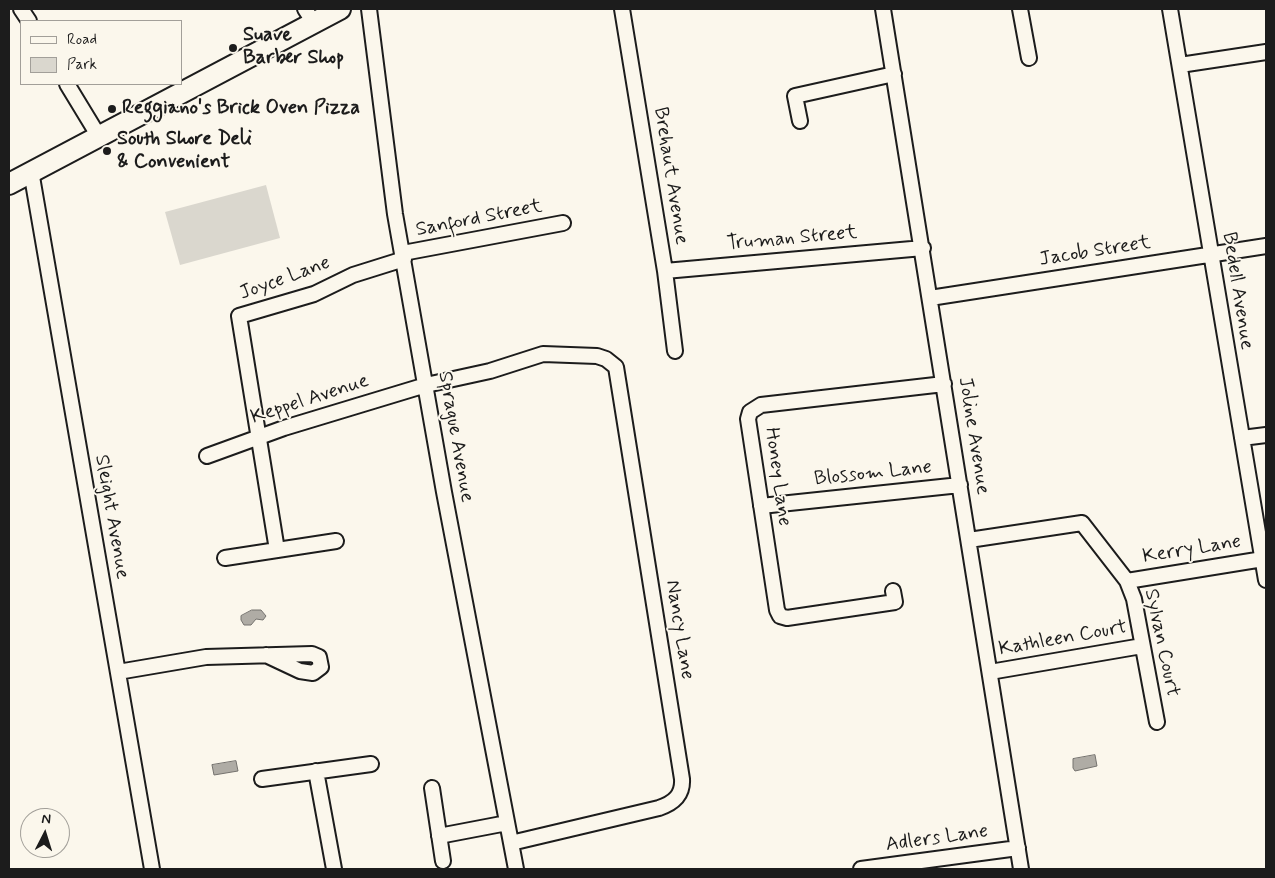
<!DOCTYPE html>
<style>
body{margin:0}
#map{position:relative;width:1275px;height:878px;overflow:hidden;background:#fbf7ec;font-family:Mynerve,sans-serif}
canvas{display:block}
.frame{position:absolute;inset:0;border:10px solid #1c1c1c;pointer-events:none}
.legend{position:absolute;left:20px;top:20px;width:162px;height:65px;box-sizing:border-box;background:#fbf7ec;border:1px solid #a29f99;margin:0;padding:6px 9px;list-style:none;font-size:15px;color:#1c1c1c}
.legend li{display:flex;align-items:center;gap:10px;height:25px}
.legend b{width:25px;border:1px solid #a29f99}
.north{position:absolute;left:20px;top:808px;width:50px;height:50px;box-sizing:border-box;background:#fbf7ec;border:1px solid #a29f99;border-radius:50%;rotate:5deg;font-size:14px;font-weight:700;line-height:20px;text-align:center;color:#1c1c1c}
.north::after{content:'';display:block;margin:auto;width:18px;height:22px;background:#1c1c1c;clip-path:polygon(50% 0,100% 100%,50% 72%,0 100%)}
</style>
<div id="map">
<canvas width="1275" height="878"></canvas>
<div class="frame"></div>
<ul class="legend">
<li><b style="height:6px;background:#fbf7ec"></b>Road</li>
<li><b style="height:14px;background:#dad7ce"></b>Park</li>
</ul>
<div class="north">N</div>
</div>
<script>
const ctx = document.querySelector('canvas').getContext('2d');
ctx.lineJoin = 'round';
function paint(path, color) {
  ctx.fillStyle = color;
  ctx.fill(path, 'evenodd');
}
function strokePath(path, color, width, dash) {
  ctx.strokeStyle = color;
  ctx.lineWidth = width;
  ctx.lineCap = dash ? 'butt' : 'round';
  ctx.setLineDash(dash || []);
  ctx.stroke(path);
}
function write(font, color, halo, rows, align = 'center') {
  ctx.font = font + ' Mynerve,sans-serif';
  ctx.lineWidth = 4;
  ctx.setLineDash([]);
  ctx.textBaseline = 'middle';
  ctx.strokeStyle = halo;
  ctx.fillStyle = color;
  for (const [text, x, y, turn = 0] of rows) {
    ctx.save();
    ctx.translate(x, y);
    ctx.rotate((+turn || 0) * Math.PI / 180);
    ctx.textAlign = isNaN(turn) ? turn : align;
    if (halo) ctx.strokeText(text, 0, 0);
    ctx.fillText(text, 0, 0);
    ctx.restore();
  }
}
paint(new Path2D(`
 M266,185l14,53 -100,27 -15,-53z`), '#dad7ce');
const water = new Path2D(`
 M252,610h9l5,6 -3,4 -7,-1 -5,6h-7l-3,-5v-4z
 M1095,755l2,11 -22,5 -2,-3v-9z
 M236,761l2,10 -24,4 -2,-10z`);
paint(water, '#afaca5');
strokePath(water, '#74726e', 1);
const street = new Path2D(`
 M21,9l8,12
 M305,9l9,14
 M369,9l26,205 49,278 72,377
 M622,9l43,262 10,80
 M883,9l138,860
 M1020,9l9,49
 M1170,9l96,571
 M1180,65l86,-13
 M67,84l31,51
 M800,121l-5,-25 99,-22
 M31,171l121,698
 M403,253l160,-30
 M665,271l258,-23
 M930,298l336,-52
 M1242,438l24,-3
 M207,456l77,-28 142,-43 64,-14 53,-17 54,2 9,3 10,8 66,412c1,16 -8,24 -23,29l-148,35
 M761,506l199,-21
 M969,540l113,-17 45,58 7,18 23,123
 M277,550l-38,-234 75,-22 39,-19 51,-16
 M225,558l111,-17
 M1127,581l136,-22
 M893,591l2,11 -108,16 -7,-2 -3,-6 -29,-191 2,-7 11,-7 183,-21
 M118,672l88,-15 106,-3 7,3 2,10 -8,6 -13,-2 -34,-16
 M990,672l152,-26
 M316,771l18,98
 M262,779l109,-15
 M432,788l11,73
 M439,836l68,-13
 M861,869l157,-21`);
const secondary = new Path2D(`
 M9,184l331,-175`);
strokePath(street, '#1c1c1c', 18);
strokePath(secondary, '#1c1c1c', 24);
strokePath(street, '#fbf7ec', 14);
strokePath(secondary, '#fbf7ec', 20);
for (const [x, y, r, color] of [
 [233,48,5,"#1c1c1c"],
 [112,109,5,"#1c1c1c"],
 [107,151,5,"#1c1c1c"]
]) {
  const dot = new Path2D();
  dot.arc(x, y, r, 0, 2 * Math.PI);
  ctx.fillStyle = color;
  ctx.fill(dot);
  strokePath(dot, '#fbf7ec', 2);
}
write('bold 20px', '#1c1c1c', '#fbf7ec', [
 ["Suave",243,36],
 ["Barber Shop",243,59],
 ["Reggiano's Brick Oven Pizza",122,109],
 ["South Shore Deli",117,140],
 ["& Convenient",117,163]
], 'left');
write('20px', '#1c1c1c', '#fbf7ec', [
 ["Brehaut Avenue",670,176,81],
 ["Sanford Street",479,219,-11],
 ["Truman Street",792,239,-5],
 ["Jacob Street",1095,252,-9],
 ["Joyce Lane",285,279,-20],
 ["Bedell Avenue",1237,291,81],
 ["Keppel Avenue",310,400,-18],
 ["Joline Avenue",973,436,81],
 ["Sprague Avenue",455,437,80],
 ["Blossom Lane",873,474,-6],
 ["Honey Lane",777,477,82],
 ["Sleight Avenue",111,517,80],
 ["Kerry Lane",1192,550,-9],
 ["Nancy Lane",679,630,81],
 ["Kathleen Court",1063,639,-10],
 ["Sylvan Court",1161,643,78],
 ["Adlers Lane",937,839,-8]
]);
</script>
